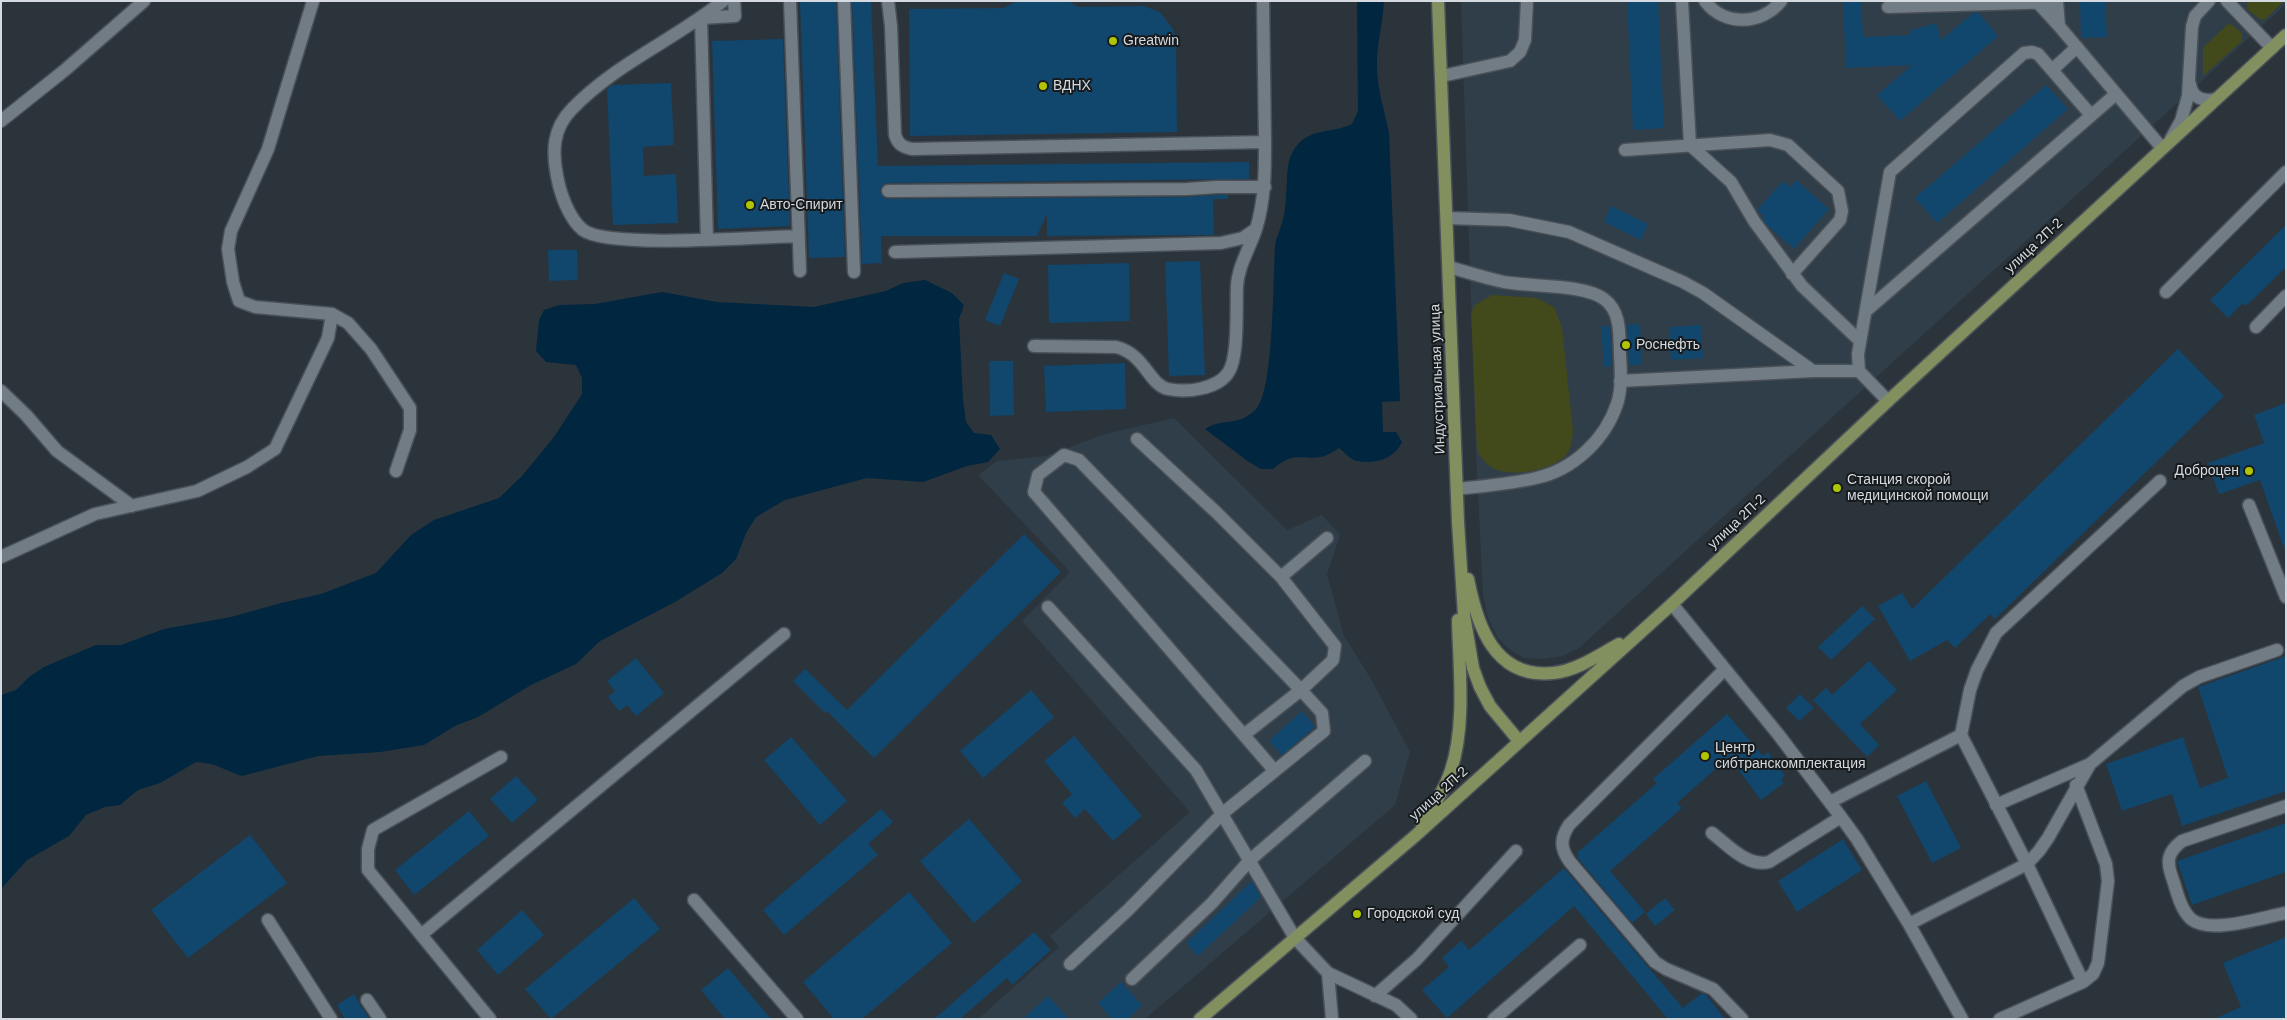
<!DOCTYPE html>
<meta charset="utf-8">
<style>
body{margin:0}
#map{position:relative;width:2287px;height:1020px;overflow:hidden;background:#2b343b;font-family:Arial,sans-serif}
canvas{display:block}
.frame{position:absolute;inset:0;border:2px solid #d4dadf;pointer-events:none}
</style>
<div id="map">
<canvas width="2287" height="1020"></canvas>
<div class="frame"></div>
</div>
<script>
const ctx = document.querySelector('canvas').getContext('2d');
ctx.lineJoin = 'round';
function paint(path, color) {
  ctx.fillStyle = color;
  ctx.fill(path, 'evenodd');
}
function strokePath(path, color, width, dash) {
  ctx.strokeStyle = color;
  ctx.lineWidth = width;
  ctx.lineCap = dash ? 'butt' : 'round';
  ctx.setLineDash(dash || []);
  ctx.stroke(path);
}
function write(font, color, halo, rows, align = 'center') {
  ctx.font = font + ' Arial,sans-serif';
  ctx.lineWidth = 4;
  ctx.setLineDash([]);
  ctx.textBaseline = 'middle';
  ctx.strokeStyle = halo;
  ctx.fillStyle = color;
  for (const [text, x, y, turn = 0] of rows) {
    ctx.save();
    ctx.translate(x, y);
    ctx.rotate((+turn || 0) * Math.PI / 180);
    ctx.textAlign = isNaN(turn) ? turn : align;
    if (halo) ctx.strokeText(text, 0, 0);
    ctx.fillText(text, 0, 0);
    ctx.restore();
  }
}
paint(new Path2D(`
 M1461,1h825v3l-707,644 -16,8 -21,3 -18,-1 -15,-9 -11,-11 -10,-20 -5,-23 -7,-144z
 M1174,418l113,112 35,-15 18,20 -13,39 17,62 27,43 39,73 -15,53 -250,214h-167l81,-72 -9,-11 140,-124 -168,-191 48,-49 -92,-97 19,-14 49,-5 59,-22z`), '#303e4a');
paint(new Path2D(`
 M2248,1h36l-19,18 -4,1 -14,-11z
 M2231,24l11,9v8l-39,35v-28l24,-23z
 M1492,295l45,3 17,9 8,21 11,103c-1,8 -1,16 -6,23 -14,17 -61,26 -79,11 -5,-4 -8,-10 -11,-15l-6,-137 4,-8z`), '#42491a');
paint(new Path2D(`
 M1357,1h27c-1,22 -8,45 -7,66 0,23 8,44 12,66l11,268 -18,1 1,30h13l6,10c-7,17 -30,24 -48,18 -5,-2 -10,-8 -15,-12 -5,3 -12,8 -18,9 -24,3 -26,-6 -48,12h-12l-12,-7 -44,-33c16,-11 34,-2 51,-20 18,-18 17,-132 19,-161 0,-7 4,-15 6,-22 3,-9 5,-20 5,-30 2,-15 -1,-34 9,-48 15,-21 36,-14 57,-24l6,-13z
 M925,280l27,13 12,12 -5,14 4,81 3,22 8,11 17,2 9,14 -12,13 -21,4 -44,16 -56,-4 -82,22 -29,17 -10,16 -10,26 -14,14 -47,29 -75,39 -24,23 -45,21 -53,32 -23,9 -31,19 -44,7 -62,4 -76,20c-19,-6 -24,-13 -46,-14l-36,21 -22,7 -18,15 -15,2 -19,8 -17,21 -42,24 -26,29v-194l15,-5 13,-13 15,-10 52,-22h25l43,-16 67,-12 50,-14 40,-9 55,-21 35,-38 23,-15 65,-22 23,-22 32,-39 28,-43v-16l-6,-13 -30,-3 -10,-11 3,-31 5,-10 15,-5 36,-1 67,-12 55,10 97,5 72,-16 17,-8z`), '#012640');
paint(new Path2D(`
 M800,1h36l9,256 -36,1z
 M852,1h19l7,165 371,-4v17l-362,4 -6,4 -1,5 4,6 4,1 299,-2 30,-2h11v4h-15l1,36 -167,1v-22l-10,22h-156l1,27 -20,1z
 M1016,1h52l10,6 66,-1 16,6 13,17 3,10 1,93 -267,4 -1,-127 95,-1z
 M1627,1h31l6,127 -31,2z
 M1843,1h18l2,36 48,-2 -2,-4 27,-8 5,17 32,-27 5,-1 20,24 -98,85 -23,-26 35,-30 -66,3z
 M2080,1h25l2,36 -26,1z
 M783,39l7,187 -72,3 -6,-188z
 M671,83l3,62 -31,2 1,29 32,-2 2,49 -65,2 -6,-136 5,-4z
 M2046,85l22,24 -131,114 -22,-25z
 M1796,180l33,29 -35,40 -26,-23 -6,-8 2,-2 -7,-6 26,-29 7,6z
 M1611,206l37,18 -7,16 -37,-18z
 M2286,225v42l-40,39 -3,-3 -15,15 -18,-18z
 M548,250h29l1,30 -29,1z
 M1200,261l5,114 -36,1 -4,-114z
 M1129,263l1,58 -81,2 -1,-58z
 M1004,273l15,6 -19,47 -15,-6z
 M1640,324l2,41h-13l-2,-40z
 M1701,325l2,33 -32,2 -2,-33z
 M1601,326h9l2,40 -8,1z
 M2178,349l46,47 -229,223 -5,-5 -35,34 -8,-8 -37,21 -32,-55 24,-13 10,16z
 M989,361h24l1,54 -24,1z
 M1125,363l1,46 -80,3 -2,-46z
 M2286,403v144l-2,1 -24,-68 -41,14 -11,-31 56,-20 -10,-28z
 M1024,534l37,38 -187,186 -47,-47 -2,2 -32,-32 12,-12 42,41z
 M1862,606l13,13 -44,41 -13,-13z
 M2286,656v135l-104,35 -10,-32 -50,17 -16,-47 77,-27 17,51 28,-10 -30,-91z
 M636,658l28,35 -28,23 -9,-11 -8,6 -11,-14 7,-6 -8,-10z
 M1869,661l28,29 -37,34 19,21 -12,12 -54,-57 13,-12 6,7z
 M1031,690l23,27 -71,61 -23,-27z
 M1800,694l14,14 -15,13 -13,-13z
 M1302,711l13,16 -33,28 -13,-14z
 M1727,714l36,42 5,-4 17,24 -4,3 3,4 -23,17 -32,-43 -52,46 5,5 -72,63 35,41 -13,11 -55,-66 1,-2 -1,-2 80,-70 -4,-4z
 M1074,736l68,80 -29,25 -28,-32 -10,9 -13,-15 10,-9 -28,-33z
 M791,737l56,64 -27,24 -56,-65z
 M516,776l22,24 -26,23 -22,-24z
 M1926,781l35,67 -29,15 -35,-67z
 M881,809l12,13 -25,22 10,11 -94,80 -21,-25z
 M469,811l20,25 -75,59 -19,-25z
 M969,819l53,62 -48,42 -54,-62z
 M2286,823v49l-94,33 -15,-44z
 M250,835l37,48 -99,75 -37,-48z
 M1843,839l19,31 -65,42 -19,-31z
 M1564,868l119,140 19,-15 4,2 19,24h-57l-94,-113 -127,112 -25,-28 27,-23 -7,-9 19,-17 8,9z
 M1252,881l9,16 -63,59 -12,-13z
 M909,892l43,51 -90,76h-28l-31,-37z
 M634,898l26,31 -109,90 -26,-30z
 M1665,898l10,12 -20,16 -9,-12z
 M522,910l22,25 -46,40 -21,-25z
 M1034,932l17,18 -39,35 -5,-7 -47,41h-26z
 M2286,937v82h-72l27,-12 -18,-44z
 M728,968l43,51h-46l-24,-29z
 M1121,982l21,23 -14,14h-16l-14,-16z
 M354,994l6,11 10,14h-25l-8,-14z
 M1048,996l21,23h-46z`), '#11466d');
const minor = new Path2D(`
 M723,1c-49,39 -108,63 -151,108 -19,19 -20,42 -15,67 3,17 12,43 26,54 25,19 177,7 215,6
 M790,1l10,270
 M844,1l10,271
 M888,1l3,25 4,109c3,9 7,12 17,14l353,-7 -2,-141
 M1682,1l8,144 41,37 23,39 48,65 58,55
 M1705,1c19,26 57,24 76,0
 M2057,1l2,25 103,122
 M2227,1l45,47
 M2037,2l22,24
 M1888,7l169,-5
 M2052,70l25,-23
 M1442,76l68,-15 10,-9 5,-12 2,-39
 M2190,84c2,14 13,18 26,15
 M1,121l64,-51 79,-69
 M2171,139l10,-18 7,-25 4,-69 3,-11 14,-15
 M1625,150l145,-10 18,5 50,46 4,20 -2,9 -48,54
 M888,191l299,-2 30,-2h48
 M1447,218l62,2 60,12 114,50 20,11 110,78
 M707,240l-6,-222 34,-2 -1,-15
 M895,252l326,-9 22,-5 13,-9
 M1449,267c18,5 36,11 55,15 27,5 80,2 100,17 18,13 15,37 16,56 1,16 2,34 -3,49 -12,36 -44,66 -81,74 -25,6 -53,8 -79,11
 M2166,292l120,-120
 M1866,311l250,-217
 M332,314l16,9 23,26 39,59v22l-14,41
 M2256,327l30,-31
 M1034,346l82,1c29,7 33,38 52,42 19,4 49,0 60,-16 11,-15 8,-66 9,-87 1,-20 13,-38 19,-57 9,-29 9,-58 9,-87
 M1859,371l-1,-17 32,-182 134,-119 8,-1 6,2 53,61
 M1620,381l193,-10h46l29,30
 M1,391l25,24 31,36 75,55
 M1137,439l80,74 64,64 54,69 -2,14 -32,30 -56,44
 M2249,505l37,92
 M1,557l94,-43 102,-23 50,-24 28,-18 53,-111 4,-24 -77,-7 -16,-6 -6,-19 -5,-33 3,-18 37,-82 45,-148
 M1281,577l46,-39
 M1672,604l106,130 63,83 16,22 52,85 118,-60 12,-13 9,-13 42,-74 93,-78 16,-9 78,-27
 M1048,607l148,163 99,168 33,35 4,46
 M1725,669l-156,156c-9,14 -9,23 1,37l85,100 11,7 47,20 29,30
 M1961,735l9,-45 7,-20 19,-37 164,-152
 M1830,802l131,-67 66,129 56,118
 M1996,805l94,-41
 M2286,806l-104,35c-14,11 -16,19 -10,36 5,14 8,32 19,42 19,16 72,-2 95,-6
 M1712,833c17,13 35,34 57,29l72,-45
 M694,900l103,119
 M268,920l63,99
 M1909,924l53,95
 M421,935l363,-301
 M1070,964l58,-54 95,-97 101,-82 -2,-18 -21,-23 -222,-230 -15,-5 -26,20 -4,17 240,278
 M1328,973l68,32 15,14
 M1132,979l80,-76 38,-43 115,-99
 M1375,996l42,-37 99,-108
 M367,1000l13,19
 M490,1019l-122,-149v-21l5,-19 128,-73
 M1494,1019l86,-74
 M2000,1019l83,-37 10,-8 5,-11 10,-82 -2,-17 -30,-79`);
const major = new Path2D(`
 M1438,1l20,521 6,93 9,53 7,19 10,19 29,35
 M1468,579c9,46 26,100 85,94 23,-2 46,-18 66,-29
 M1422,824c11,-17 23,-35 29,-54 15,-45 8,-103 7,-150
 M1200,1019l215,-183 257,-232 216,-203 398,-366`);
strokePath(minor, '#4a5057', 15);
strokePath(major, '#4a5057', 15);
strokePath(minor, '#727c84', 12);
strokePath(major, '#828f5f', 12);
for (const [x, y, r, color] of [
 [1113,41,5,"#afc504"],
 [1043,86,5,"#afc504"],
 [750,205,5,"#afc504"],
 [1626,345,5,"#afc504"],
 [2249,471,5,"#afc504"],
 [1837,488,5,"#afc504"],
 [1705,756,5,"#afc504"],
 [1357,914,5,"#afc504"]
]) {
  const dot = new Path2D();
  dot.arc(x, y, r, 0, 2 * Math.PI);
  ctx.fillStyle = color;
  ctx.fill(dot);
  strokePath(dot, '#171b1e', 2);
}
write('14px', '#d4dadf', '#171b1e', [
 ["Greatwin",1123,41],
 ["ВДНХ",1053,86],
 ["Авто-Спирит",760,205],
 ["Роснефть",1636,345],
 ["Доброцен",2239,471,"right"],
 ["Станция скорой",1847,480],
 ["медицинской помощи",1847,496],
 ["Центр",1715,748],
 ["сибтранскомплектация",1715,764],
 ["Городской суд",1367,914]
], 'left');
write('14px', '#d4dadf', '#171b1e', [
 ["улица 2П-2",2034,246,-43],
 ["Индустриальная улица",1438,379,-92],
 ["улица 2П-2",1737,522,-43],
 ["улица 2П-2",1439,794,-42]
]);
</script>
